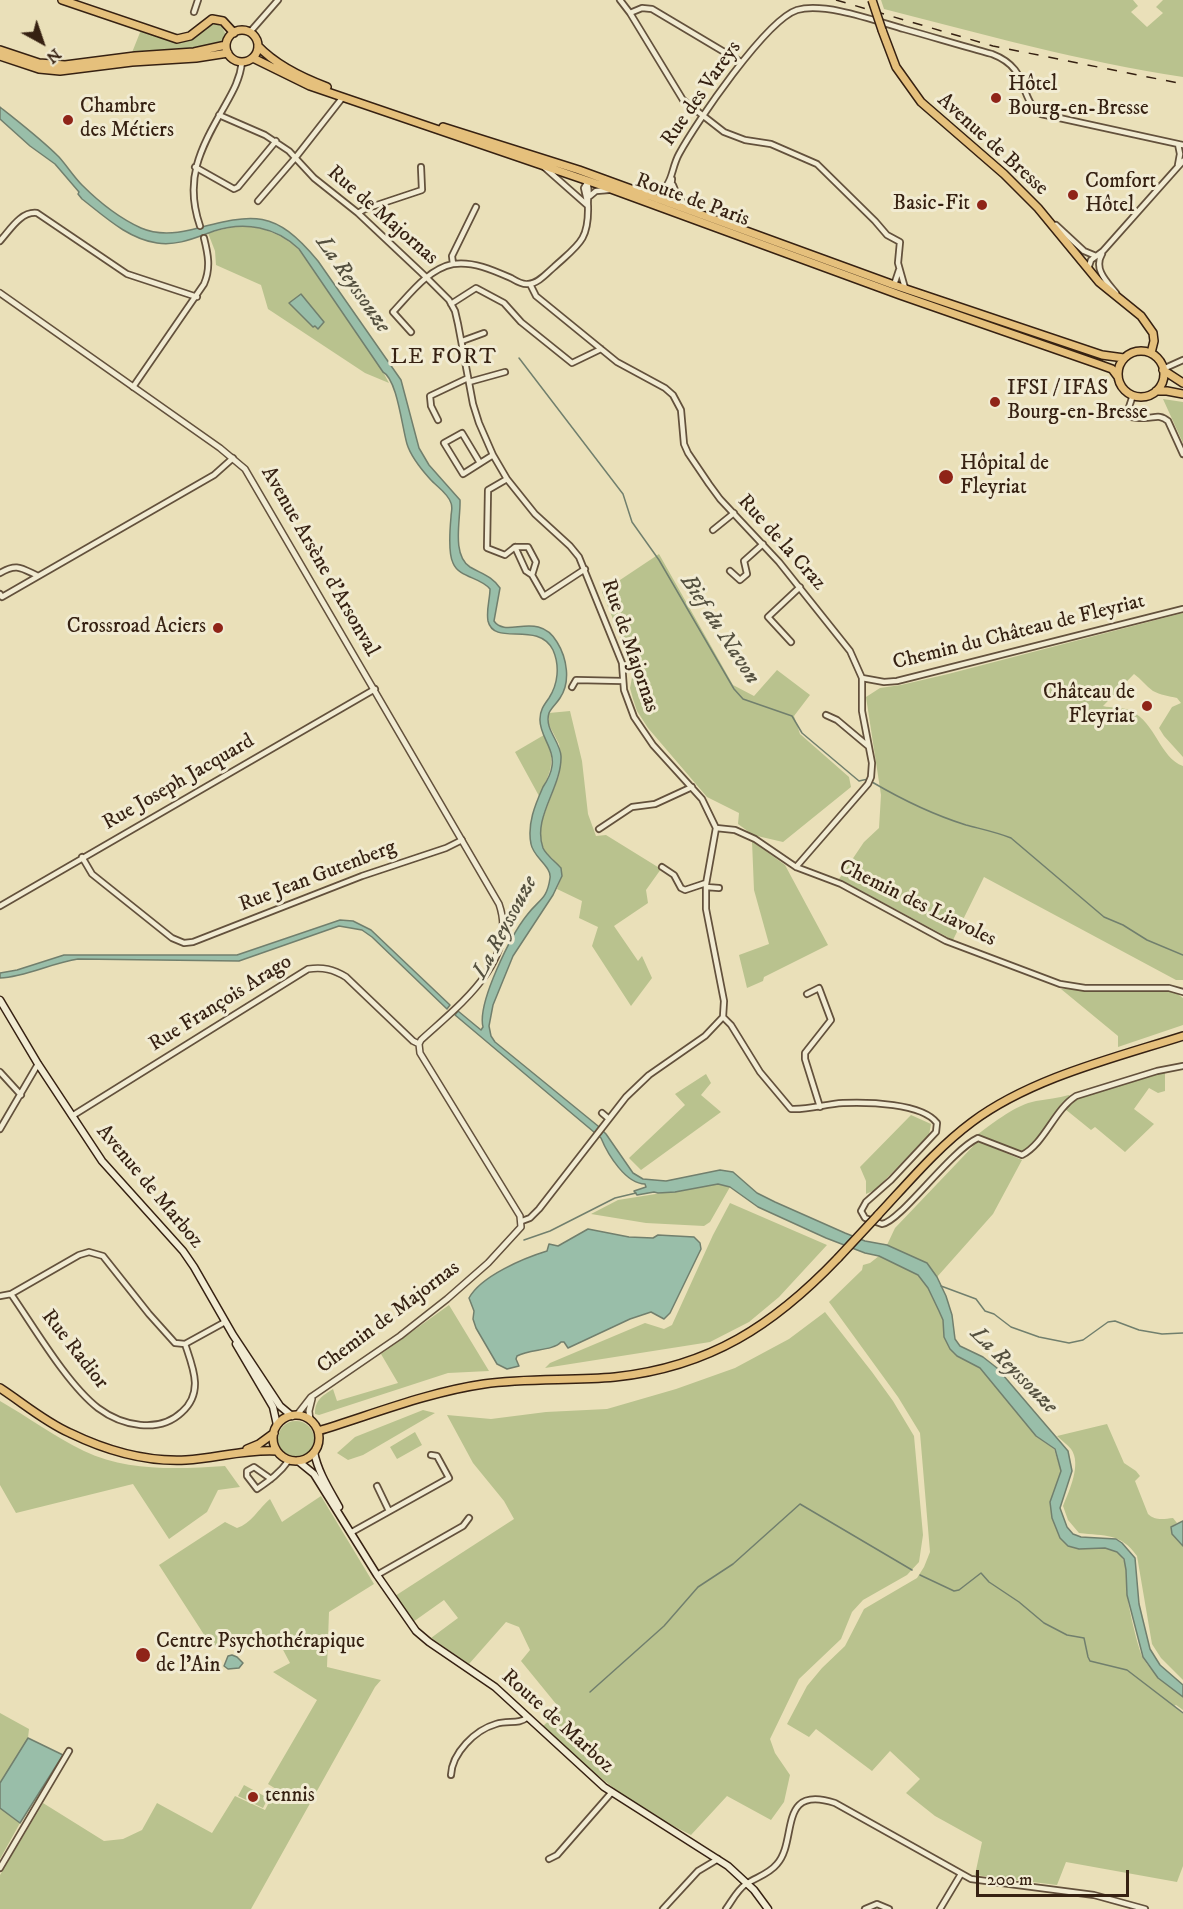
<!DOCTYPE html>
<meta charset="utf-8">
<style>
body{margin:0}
#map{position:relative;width:1183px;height:1909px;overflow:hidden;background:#eae0b9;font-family:"IM FELL DW Pica",serif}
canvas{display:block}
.north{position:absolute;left:12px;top:12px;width:60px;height:60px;-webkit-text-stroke:4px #f1ebd2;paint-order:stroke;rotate:140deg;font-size:16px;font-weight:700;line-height:24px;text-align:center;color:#362112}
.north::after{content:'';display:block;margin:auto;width:21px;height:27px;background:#362112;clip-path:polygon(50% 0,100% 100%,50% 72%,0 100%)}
.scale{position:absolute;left:976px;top:1870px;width:153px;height:27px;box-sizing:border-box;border:3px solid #362112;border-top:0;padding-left:8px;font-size:18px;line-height:21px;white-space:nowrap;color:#362112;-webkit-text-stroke:4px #f1ebd2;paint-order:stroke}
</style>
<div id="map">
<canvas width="1183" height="1909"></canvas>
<div class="north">N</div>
<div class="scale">200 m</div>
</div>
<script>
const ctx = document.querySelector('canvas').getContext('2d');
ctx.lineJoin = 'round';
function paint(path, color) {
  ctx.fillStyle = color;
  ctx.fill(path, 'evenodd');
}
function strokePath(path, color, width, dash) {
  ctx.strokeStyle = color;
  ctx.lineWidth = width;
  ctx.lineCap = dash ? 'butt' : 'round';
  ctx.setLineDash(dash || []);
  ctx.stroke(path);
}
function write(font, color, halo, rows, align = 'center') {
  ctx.font = font + ' "IM FELL DW Pica",serif';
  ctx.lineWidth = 6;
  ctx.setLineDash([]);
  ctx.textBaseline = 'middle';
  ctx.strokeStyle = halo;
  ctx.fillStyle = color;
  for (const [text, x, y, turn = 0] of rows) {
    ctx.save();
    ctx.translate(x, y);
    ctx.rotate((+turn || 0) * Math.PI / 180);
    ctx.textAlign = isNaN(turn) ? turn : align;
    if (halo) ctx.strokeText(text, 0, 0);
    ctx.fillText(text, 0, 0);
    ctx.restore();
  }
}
paint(new Path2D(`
 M881,0h252l5,6 -7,6 16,15 16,-14 -7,-6 7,-7h20v77c-101,-15 -201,-43 -299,-68z
 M216,23l6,4 4,8 -6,8 -14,6 -75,6 10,-25c18,7 37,18 54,5 8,-5 12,-10 21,-12z
 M237,226c24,0 44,7 62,24l84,122 6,11 -24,-10 -97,-64 -7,-24 -45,-20 -1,-14 -7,-18z
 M1163,399l20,3v41z
 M659,554l74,131 21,11 23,-26 33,25 -16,21 6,18 49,43 2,10 -68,55 -30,-7 -15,-11 1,-11 -32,-16 -59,-69 -11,-17 -4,-12 -3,-11 3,-16 -2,-9 -29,-71z
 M1183,613v144l-19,-21 -5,-8 13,-21 9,-4 -4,-5c-8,-2 -17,-3 -24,-7 -7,-5 -12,-12 -19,-17l-31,32c8,2 21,1 28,5 25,12 29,47 52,55v214h-7l-192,-103 -31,63 -114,-61 25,-37 15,-14 2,-33 -15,-98 14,-9 21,-3 47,-11z
 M570,711l12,50 6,53 8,22 10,-1 55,34 -15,21 2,13 -34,23 24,35 4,-5 10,22 -21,28 -39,-60 6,-19 -19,-9 3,-17 -25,-12 5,-13 -9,-17 -10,-9 -3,-19 1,-8 18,-47 2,-20 -2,-12 -10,-19v-12z
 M544,735c13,27 7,36 -5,61l-24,-44z
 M752,841l33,24 43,80 -64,32 -1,4 -16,7 -8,-33 30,-11 -15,-54z
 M1061,989l100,1 14,2 8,6v27l-65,22v-11z
 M1165,1072v19l-7,2 -9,-5 -15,21 20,15 -29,28 -30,-25 -4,3 -26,-21 5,-7 11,-5z
 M706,1074l5,9 -10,12 20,17 -80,58 -12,-12 56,-53 -10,-11z
 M1069,1095l2,2 -40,49 -13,7 -39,-17 -1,-2c17,-12 37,-29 58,-33 11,-2 22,-3 33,-6z
 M911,1115l20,9 -2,11 -54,55 -9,4v-13l-6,-14z
 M978,1141l44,19 -29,54 -56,63 -10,-14 -40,-18 8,-17z
 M718,1184l12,3 -20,35 -6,4 -58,-3 -55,-9 27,-14z
 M730,1203l97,42 -48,52 -30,25 -39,20 -165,26 5,-5 95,-40 19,6 8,-4 41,-90z
 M879,1256l39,19 10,13 11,23 4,9 1,17 13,19 23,12 56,68 18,13 7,22 -11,31 29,47c13,-1 30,-5 40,5 11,10 6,27 8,40 1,11 11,55 16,64 9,16 26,28 40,39v13l-7,-5 -2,1 9,8v152l-6,16 -111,-20 -9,23 -82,-10 7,-33 -47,-26 -29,-23 14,-14 -30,-28 -18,20 -56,-42 -7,8 -22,-13 20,-38 15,-18 23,-22 19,-37 53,-31 7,-11 6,-15 -10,-119 -22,-36 -69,-95 33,-32 1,-5 7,-2z
 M449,1305l40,66 -41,2 -129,42 -4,-1c0,-14 7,-18 18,-25l4,12 61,-18 -17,-29z
 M825,1312l47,60 21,29 21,35 9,99 -4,27 -12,13 -44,25 -11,12 -11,27 -42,40 -29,60 5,14 15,22 -6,27 -13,18 -44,-24 -36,39c-61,-30 -99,-62 -148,-109l18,-16 -40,-49 9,-11 -11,-23 -13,-5 -37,42 -38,-26 27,-20 -14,-18 -31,22 -18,-26 119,-77 -10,-18 -31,-38 -26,-48 44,4 55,-7 61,-3 69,-20 59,-21 54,-29z
 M0,1401c28,16 55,36 84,50 45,21 94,18 141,15l15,21 -22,3 -11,22 -38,27 -36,-55 -117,29 -16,-28z
 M423,1410l12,3 -72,42 -15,5 -11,-7 18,-16z
 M278 1439a18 18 0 1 1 36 0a18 18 0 1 1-36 0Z
 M1107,1424l17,39 12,8 4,5 -5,5 13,33c7,7 16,5 25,4l4,5 -6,4 1,7 11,12v134l-22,-22 -9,-14 -15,-88c-16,-23 -32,-20 -58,-23l-11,-13 -5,-14c6,-15 19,-42 8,-57 -4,-5 -10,-9 -14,-13z
 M415,1432l7,13 -25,14 -7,-12z
 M321,1496l53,88 -45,28 -2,55 54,13 -6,7 -124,222h-251v-34l43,-72 61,38 19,-2 19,-9 15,-27 55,30 23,-37 30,14 11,-21 -8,-5 49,-84 -44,-28 17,-9 -9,-17c-24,-11 -45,-8 -69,1l-53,-82 66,-43 12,6c14,-4 22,-20 33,-29l12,23z
 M0,1713l29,16 -1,9 -28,45z
 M244,1785l24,13 -5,10 -25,-12z
 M0,1808l20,15 -20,36z`), '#b9c28e');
const water = new Path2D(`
 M0,107c20,16 41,32 59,50 8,9 15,20 23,28 17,17 37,33 59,43 16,7 32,6 49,2 63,-16 83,-23 128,31l83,119 18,68 10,17 31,35c1,18 -9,55 10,67 12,7 22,9 30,21l-6,33c12,18 44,-11 63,21 10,16 14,40 3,56 -3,5 -9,10 -11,15 -5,16 11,28 12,43 1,32 -29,61 -18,92 3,7 13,14 18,20l1,8 -9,19 -40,61 -20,49 -4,21 2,10 4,6 103,84 8,8 27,39 10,6 23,2 54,-11 13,2 24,21 18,9 70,31 20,8 22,4 40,18 10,14 9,19 6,19 3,24 5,7 23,11 14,11 71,83 4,20 -12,37 7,19 6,7 8,3 35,2 6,4 13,15 4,46 11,45 10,16 23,20v12l-25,-19 -15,-21 -16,-62 -1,-25 -2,-11 -7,-7 -12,-4 -26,1 -11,-3 -8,-8 -8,-20 -2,-16 11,-31 -6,-22 -19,-13 -56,-68 -23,-12 -7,-7 -6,-12 -1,-17 -4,-9 -11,-23 -10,-13 -39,-19 -14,-3 -39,-15 -68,-31 -28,-20 -12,-3 -43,8 -17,1 -4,-1 -17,3 -3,-4 12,-4 -1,-3c-19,0 -37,-29 -44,-46l-146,-123 3,-4 23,19 2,-3c-6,-24 28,-92 44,-112 12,-16 20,-15 23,-37 2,-11 -17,-21 -19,-34 -4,-20 4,-39 12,-57 4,-6 8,-13 9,-21 3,-17 -13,-31 -12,-47 0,-9 4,-14 9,-21 9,-14 11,-32 4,-48 -15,-30 -59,-3 -65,-29 -2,-11 2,-22 2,-32 -9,-12 -31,-11 -37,-26 -5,-10 -3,-35 -2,-46 0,-5 2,-9 0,-14 -3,-10 -15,-17 -21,-24 -9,-10 -19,-22 -23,-35 -5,-17 -10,-65 -24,-72l-84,-123c-23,-22 -54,-28 -85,-18 -20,7 -36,15 -57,12 -29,-4 -53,-27 -75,-44l-4,-5 1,-2 -24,-28 -25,-18 -30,-27z
 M301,294l23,28 -6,7 -3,-3 -2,1 -24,-24z
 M340,920l13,1 18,9 79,75 -3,4 -75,-72 -10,-7 -23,-4 -100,35 -161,-2c-27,4 -52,18 -78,19v-5l17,-3 47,-15h173z
 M588,1229l41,8 24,1 5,-3 36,2 6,6 1,6 -31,64 -6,6 -13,-7 -21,7 -62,29 -4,-6h-3c-8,9 -31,7 -44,14l-1,3 3,7 -12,3 -10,-5 -21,-36 -3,-9 1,-8 -5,-13c12,-22 55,-40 78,-47l2,-7 9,2z
 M1183,1521v25l-11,-12 -1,-7z
 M232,1655l5,2 6,6 -4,5 -11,1 -4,-3 4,-10z
 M28,1738l35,17 -43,68 -20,-15v-25z`);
paint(water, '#99bea9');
strokePath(water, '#717f6d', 1.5);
strokePath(new Path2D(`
 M519,358l104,136 9,28 27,38 75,129 9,10 49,17 10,17 57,48 9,-2
 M872,782c29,17 62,33 94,43 15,4 30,7 45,13l93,79 19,8 24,15 36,15
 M524,1240l26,-9 65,-33 21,-5
 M941,1286l35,13 9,12 9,3 17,13 28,10 30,6 14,-3 25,-18 7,-1 24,9 23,4 21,-1
 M920,1575l34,16 5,-1 22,-17 8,9 30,20 25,21 23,12 17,3 4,19 2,4 37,9 56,43
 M590,1692l74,-66 34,-39 35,-23 67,-60 112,66`), '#717f6d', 1.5);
const minor = new Path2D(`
 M620,0l10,13 53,87 41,32 21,8 26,4 46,20 58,57 12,14 13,7 -2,21 7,25
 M194,12l4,-12
 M630,13l12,-5 10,1 89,53
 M250,32l28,-32
 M219,115l46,20 24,16 25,27 44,35 69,65 22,22 6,11 3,13 15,80 6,19 14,32 14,24 28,35 35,32 9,11 43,106 2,27 10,27 19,28 49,54 14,29 -10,56v25l18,92 -1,16 -18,19 -56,39 -23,22 -87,112 -9,9 -8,3
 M1178,165l2,-11 -2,-10
 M195,167l39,22 4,-2 38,-46
 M544,167l43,38
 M673,185l6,15 17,10
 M649,194c26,-4 20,-22 30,-40 17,-31 87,-134 118,-144 28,-8 79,11 107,19 29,8 58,17 88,25 39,15 25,43 49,60l142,31
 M590,196l6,-5 13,-1
 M661,199l10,-11 1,-9
 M258,201l38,-44 47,-60
 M587,201l-3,-13 4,-7
 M358,213l7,-4 57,-19 -1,-23
 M1056,225l28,26 12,5
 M200,226c-16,-46 0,-77 23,-117 9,-16 17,-29 19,-47
 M0,241c10,-11 21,-30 37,-28l90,61 70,23
 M1102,254c-9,15 5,28 14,39
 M453,264l-1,-8 24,-49
 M1088,269l3,-9 12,-9 80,-90
 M530,284l6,12 81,66 48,26 8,7 8,15 3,34 4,9 21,31 11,15 59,63 71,89 12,27v33l10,52 -1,14 -3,7 -72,83
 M894,285l5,-15
 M451,304l25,-16 28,15 17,19 51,41 29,-14
 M411,332l-18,-20c17,-18 35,-43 60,-48 20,-3 40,6 58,14 5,3 11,7 17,6 10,0 19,-11 26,-17 24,-22 35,-26 34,-61 -1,-10 3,-16 -2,-26
 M462,341l22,-8
 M1163,369l20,-9
 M469,382l36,-10
 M133,387l71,-103c7,-16 4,-30 0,-46
 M1133,395l-7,21c5,1 11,2 16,2 11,1 17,-5 26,3l15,33
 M438,420l-7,-14 -1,-10 38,-18
 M480,463l-18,-30 -18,10 19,31 30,-19
 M507,479l-19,11 -1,58 18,7 10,-8h13l8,15 -4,13 12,21 41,-27
 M713,530l21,-17
 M515,547l11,24 6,4
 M730,571l10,9 7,-6 -3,-13 19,-17
 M0,573c17,-10 21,-5 38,3
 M0,594l2,3 212,-122 19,-17
 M791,642l-23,-25 32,-30
 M862,678l22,4 13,-1 286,-72
 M572,687l4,-7 47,1
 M826,715l11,5 31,26
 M716,828l19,2 20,9 41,28 45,17 105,57 114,43 25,4h84l14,4
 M599,829l33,-22 23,-3 37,-17
 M82,857l10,17 80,64 12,5 9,-1 169,-66 84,-28 16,-8
 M662,867l12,8 7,13 4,2 21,-7
 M706,887l13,1
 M0,906l375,-217
 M807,994l12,-6 12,32 -26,33v6l15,48
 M723,1017l8,8 29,47 31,37c18,1 34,-5 52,-6 24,-1 79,0 94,20l-1,9 -45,48 -25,22 -5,9 4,7 17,6c18,-2 68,-73 96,-86l44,17c23,-12 32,-45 54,-59l81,-25 26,-5
 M0,1072l21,23
 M602,1113l7,6
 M0,1129l38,-65
 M11,1294c23,33 56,90 87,114 24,18 61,26 84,4 22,-20 11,-44 3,-68
 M0,1296l11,-2 68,-39 10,-3 14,4 46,58 26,29 10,1 40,-22
 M271,1479l-17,-12 -7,4v5l10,13c13,-9 23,-16 32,-29
 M377,1486l12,25
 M352,1532l97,-54 -12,-22 -6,-1
 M377,1575l86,-49 6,-8
 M451,1775c1,-22 24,-45 45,-51 13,-4 22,1 32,-7
 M549,1859l8,-4 55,-63
 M0,1868l69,-117
 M663,1909l35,-38 20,-12
 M726,1909c6,-8 11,-19 20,-25 11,-7 23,-10 31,-20 21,-23 0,-80 58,-61l136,76 123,16 51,14
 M865,1909l12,-5 12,5
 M940,1909l21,-35`);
const tertiary = new Path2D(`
 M0,293l220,155 25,21 254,435c20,57 -41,102 -78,136l-2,4
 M72,1116l236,-147c15,-2 25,0 38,8l67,64 6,3
 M297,1415l14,-18 89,-61 47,-37 41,-36 33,-36 -1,-11 -100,-163 -1,-9
 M310,1420l-1,-9 3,-12`);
const secondary = new Path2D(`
 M0,1000l38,64 64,97 81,90 11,16 39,68 47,71 12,10
 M236,1344l37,63 4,18
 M314,1452c4,20 15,37 25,55
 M298,1461l16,13 63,101 39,56 13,11 66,45 109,100 124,79 26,24 14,19`);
const primary = new Path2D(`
 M62,0l115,39 13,-3 22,-17 11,2 11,12
 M882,30l14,37 25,35 83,72 34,34 61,74 42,34 12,17 1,8 -3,12
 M226 46a16 16 0 1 1 32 0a16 16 0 1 1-32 0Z
 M258,46c18,19 45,32 69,41
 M0,50l39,13 26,2 70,-9 59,-4 32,-7
 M0,56l39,13 21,2 72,-9 64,-4 32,-5
 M253,58l57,28 290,99 300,110 198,69 14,5 6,8
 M443,127l136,43 315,115 208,70 22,3
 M1118 374a23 23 0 1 1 46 0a23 23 0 1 1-46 0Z
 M1163,370l20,13
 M1156,391h11l16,3
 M878,1215c30,-32 59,-67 94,-93 59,-44 142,-64 211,-86
 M0,1388c23,15 45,34 70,45 35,17 76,29 116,27 31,-2 60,-11 91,-9
 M273 1438a23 23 0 1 1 46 0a23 23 0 1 1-46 0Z
 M318,1431c53,-16 110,-39 166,-47 43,-6 88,-3 131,-7 95,-10 159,-52 223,-119
 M247,1449l12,-5 15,-11`);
strokePath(minor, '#63513c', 8);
strokePath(tertiary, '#63513c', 8);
strokePath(secondary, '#362112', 9);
strokePath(primary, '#362112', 10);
strokePath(minor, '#f1ebd2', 4.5);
strokePath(tertiary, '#f1ebd2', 5);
strokePath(secondary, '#f1ebd2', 6);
strokePath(primary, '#e5c07c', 7);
strokePath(new Path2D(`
 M836,0l157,46 190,38`), '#362112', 1.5, [10, 10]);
const primaryBridge = new Path2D(`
 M872,0l10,30
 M838,1258l40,-43`);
strokePath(primaryBridge, '#362112', 10, []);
strokePath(primaryBridge, '#e5c07c', 7);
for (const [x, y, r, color] of [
 [996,98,6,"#8f2418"],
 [68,120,6,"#8f2418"],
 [1073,195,6,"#8f2418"],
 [982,205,6,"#8f2418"],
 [995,402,6,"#8f2418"],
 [946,477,8,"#8f2418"],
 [218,628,6,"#8f2418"],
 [1147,706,6,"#8f2418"],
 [143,1655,8,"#8f2418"],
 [253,1797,6,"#8f2418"]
]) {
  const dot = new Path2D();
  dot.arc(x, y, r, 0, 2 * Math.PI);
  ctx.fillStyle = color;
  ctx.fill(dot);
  strokePath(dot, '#f1ebd2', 2);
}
write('21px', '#362112', '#f1ebd2', [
 ["Hôtel",1008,86],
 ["Bourg-en-Bresse",1008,110],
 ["Chambre",80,108],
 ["des Métiers",80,132],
 ["Comfort",1085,183],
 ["Hôtel",1085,207],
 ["Basic-Fit",970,205,"right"],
 ["IFSI / IFAS",1007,390],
 ["Bourg-en-Bresse",1007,414],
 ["Hôpital de",960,465],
 ["Fleyriat",960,489],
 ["Crossroad Aciers",206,628,"right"],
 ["Château de",1135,694,"right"],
 ["Fleyriat",1135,718,"right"],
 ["Centre Psychothérapique",156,1643],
 ["de l'Ain",156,1667],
 ["tennis",265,1797]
], 'left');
write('21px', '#362112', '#f1ebd2', [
 ["Rue des Vareys",702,94,-55],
 ["Avenue de Bresse",992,145,42],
 ["Route de Paris",692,201,20],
 ["Rue de Majornas",382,216,41],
 ["Rue de la Craz",781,543,48],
 ["Avenue Arsène d'Arsonval",319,562,60],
 ["Chemin du Château de Fleyriat",1019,633,-14],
 ["Rue de Majornas",629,646,71],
 ["Rue Joseph Jacquard",179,783,-30],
 ["Rue Jean Gutenberg",318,877,-21],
 ["Chemin des Liavoles",917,904,26],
 ["Rue François Arago",221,1004,-32],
 ["Avenue de Marboz",149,1187,50],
 ["Chemin de Majornas",389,1318,-37],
 ["Rue Radior",74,1350,52],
 ["Route de Marboz",557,1722,42]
]);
write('italic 22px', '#54503f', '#f1ebd2', [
 ["La Reyssouze",352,285,55],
 ["Bief du Navon",719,630,57],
 ["La Reyssouze",506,928,-62],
 ["La Reyssouze",1013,1371,45]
]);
ctx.letterSpacing = '1.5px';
write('22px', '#362112', '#f1ebd2', [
 ["LE FORT",444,358]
]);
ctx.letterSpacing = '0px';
</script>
